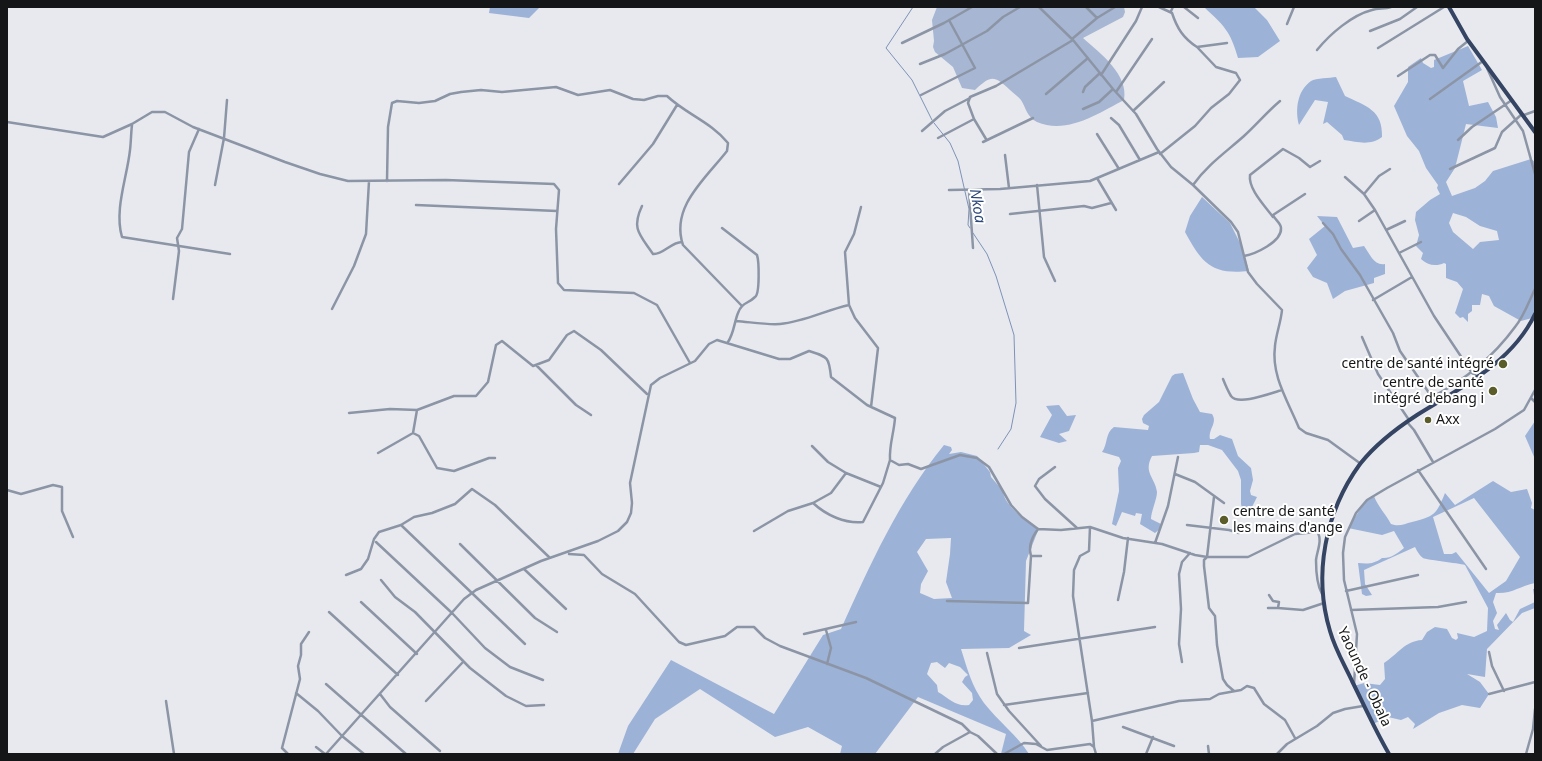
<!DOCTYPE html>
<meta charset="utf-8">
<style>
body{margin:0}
#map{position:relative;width:1542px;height:761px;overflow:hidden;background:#e7e9ee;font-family:"Noto Sans",sans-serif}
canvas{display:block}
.frame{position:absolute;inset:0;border:8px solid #151617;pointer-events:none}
</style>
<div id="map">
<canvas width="1542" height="761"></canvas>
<div class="frame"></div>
</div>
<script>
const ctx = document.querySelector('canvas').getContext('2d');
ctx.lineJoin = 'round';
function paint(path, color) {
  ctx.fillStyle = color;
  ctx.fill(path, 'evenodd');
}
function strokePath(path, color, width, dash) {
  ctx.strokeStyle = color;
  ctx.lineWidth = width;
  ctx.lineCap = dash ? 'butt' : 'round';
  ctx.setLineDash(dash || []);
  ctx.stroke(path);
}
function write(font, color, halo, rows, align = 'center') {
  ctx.font = font + ' "Noto Sans",sans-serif';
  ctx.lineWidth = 4;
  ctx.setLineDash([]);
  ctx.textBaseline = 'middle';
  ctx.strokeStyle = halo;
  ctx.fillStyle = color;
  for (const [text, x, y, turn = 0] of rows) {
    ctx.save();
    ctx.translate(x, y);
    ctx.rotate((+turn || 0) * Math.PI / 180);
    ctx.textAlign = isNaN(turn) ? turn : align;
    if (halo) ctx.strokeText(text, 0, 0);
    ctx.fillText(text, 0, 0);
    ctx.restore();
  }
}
paint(new Path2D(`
 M937,7h187l1,5 -2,5 -40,21c17,15 46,37 41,62 -25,13 -57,35 -87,22 -10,-5 -11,-14 -16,-22 -3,-4 -8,-7 -11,-10 -16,-15 -19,-15 -35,0l-13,-2 -9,-21 -18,-15 -2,-5 1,-6 -2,-21z`), '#a7b6d2');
paint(new Path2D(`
 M490,7h50l-11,11 -40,-5z
 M1204,7h50l13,13 13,21 -22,16 -20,1c-8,-28 -14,-32 -34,-51z
 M1468,46l14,24 -19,11 6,25 19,-4 8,15 2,11 -32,-4 -11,44 -9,14 6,14 23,-8 10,-7 8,-10 38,-12 4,3v151l-3,5 -11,3 -27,-15 -5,-10 -7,-2 -2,11h-8v6l-4,3v8l-5,-5 -3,1 -5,-5 8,-24 -6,-7 -11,-4v-14l-2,-1c-8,4 -17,2 -23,-4l2,-6 -7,-7 3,-11 -4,-15 1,-8 14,-12 10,-6 -3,-6 1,-3 -12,-17 -7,-17 -12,-15 -13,-30 14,-24v-15l13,-9 2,5 8,5 3,-1v-7zM1453,213l13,4 14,9 17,5 2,9 -19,2 -7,7 -20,-17 -4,-9z
 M1336,77l9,19c21,10 38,14 37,41 -12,9 -24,5 -38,3l-2,-5 -15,-13 -4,2 5,-22 -13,-2 -16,25c-4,-15 -2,-34 12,-44 5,-3 19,-3 25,-4z
 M1202,197l28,26 12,24 7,24c-38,4 -47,-8 -64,-39l5,-16z
 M1317,216l20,1 16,31 11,-2c6,8 10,20 21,18v10l-11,4v5l-29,8 -12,8 -6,-16 -14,-6 -6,-9 10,-13 -8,-16 16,-13z
 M1183,373l10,26 7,13 12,2c6,9 -4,15 -2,25h4l6,-4 12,4 6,17 13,12 2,12 -3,11 1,4 6,2 -8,16 -5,5 -3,-14v-24l-3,-9 -16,-21 -14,-5h-8l-1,7 -5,1 -42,3c-9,17 3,21 5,36 0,7 -6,20 -6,27l10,5v4l-6,5 -15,-9 2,-10 -6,-1 -1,3 -13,-4 -6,14 -4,-2 7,-33 -1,-23 3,-7 -2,-4 -17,-5c6,-8 3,-19 12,-25l34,3 1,-4 -6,-3 -1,-4 2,-4 15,-13 13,-26 3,-2z
 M1059,405l8,11 9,-1 -7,16 -10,3 8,7 -8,2 -19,-6 12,-22 -6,-9z
 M1535,421v38l-10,-23z
 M944,445l7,2 1,3 -3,4 12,-2 16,4 13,16 1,5 12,14c0,13 24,32 36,37l-13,33 -2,70 7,4 -22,13 -48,1c6,19 11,38 23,54 14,18 33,32 45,51h-28l5,-20 -88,-37 -43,57h-35l2,-8 -34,-19 -33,10 -75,-48 -45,30 -22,35h-15l10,-28 43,-66 103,54 49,-79 18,-6c29,-64 58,-129 103,-184zM951,538l-1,16 -4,28 6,16 -18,1 -14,-6 1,-9 7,-13 -11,-19 9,-13zM937,662l8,6 4,-5 11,4 8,8 -3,2 -3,5 10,11 1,7 -4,5c-13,2 -19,-6 -31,-13l-1,-7 -10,-11 4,-11z
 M1493,481l18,11 16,-3 5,14 -1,5 4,2v73c-15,3 -23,11 -39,10l-3,9 4,11 -4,8 2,8 4,1 -2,-5 9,-12 4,7 3,2 7,-13 15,-7 -2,-13h2v19l-13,5 -35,36 -2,28 -18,-3 13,8 9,12 -9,14 -18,-3 -23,8 -26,16 2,-5 -7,-7 -7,3 -13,-3 -15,7 -19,-38 10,-3 16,2 5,-6 -1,-16c14,-9 21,-22 38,-23l5,-8 8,-5 12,2 5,9 4,2 2,-2 -1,-5 17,4 13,-6 1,-23 -23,-43c-7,-2 -38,-5 -42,-7 -3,-2 -6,-7 -8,-11l-51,23 1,14 7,11 -6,1 -4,-2 -4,-31c10,1 16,1 24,-5 8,1 16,-5 22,-10l-10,-17 -12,4 -34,-7 17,-26 9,-6c4,11 12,18 17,28 8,3 13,0 21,-2 23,-6 24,-7 33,-29l10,12zM1474,498l46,59 -14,24 -17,12 -33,-41 -4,2h-8l-11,-37z`), '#9db2d7');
strokePath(new Path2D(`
 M913,7l-27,41 26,32 20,40
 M934,123l16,20 8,18 11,48 -1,16 2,3
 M973,233l14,21 9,22 18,59 2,68 -5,26 -13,20`), '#7d92b6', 1);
strokePath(new Path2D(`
 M1039,7l34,33 40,49 23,25 21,35 14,18 22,18 38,37 7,10 10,40 9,12 25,26c-1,12 -6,24 -7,36 -4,30 13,55 24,82l7,5 22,7 33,24
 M1086,7l11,11
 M1159,7l13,6c5,15 11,25 25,34l30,-4
 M1184,7l14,11
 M1171,11l2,-4
 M1287,24l7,-17
 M1370,31l30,-12 17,-12
 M1072,39l25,-21 18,-11
 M902,43l42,-20 28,-16
 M1378,48l66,-41
 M1317,50c13,-16 35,-35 55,-40 6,-2 13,-1 19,-3
 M920,64l25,-10 42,-23 16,-14 17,-10
 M1487,68l13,29 23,34 12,43
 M1101,75l35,-54 6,-14
 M1398,76l32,-21h5l8,13 15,-19 10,-8
 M1083,92l2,-5 15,-14
 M1116,92l36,-53
 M1046,94l42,-36
 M921,95l54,-27 -26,-48
 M1430,99l53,-38
 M1083,109l16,-7 14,-13
 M1133,111l31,-29
 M1524,115l11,-4
 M1111,118l8,7 21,35
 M7,122l96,15 29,-13 20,-12h13l28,15 92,35 35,12 28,7 98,-1 108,4 5,6 -3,39 2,54 6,7 70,3 23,12 33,58
 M132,125c-1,8 -1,17 -2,25 -3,28 -16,60 -8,87l108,17
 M922,131l23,-20 25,-13
 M1097,134l22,35
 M938,138l36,-19
 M986,139l-12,-20 -6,-16 2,-6 26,-11 77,-46
 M1458,140l14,-13 40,-27
 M983,142l50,-24
 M1160,154l35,-28 16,-18 18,-14 11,-14 -4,-7 -20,-6 -19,-20
 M1005,155l4,33
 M1450,169l45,-21 7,-16 20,-18
 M1345,177l19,17 11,16 59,106 38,57 6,4
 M1097,178l19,32
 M387,181l1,-54 4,-24 5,-2 22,2 16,-2 15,-7 11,-2 20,-2 21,2 54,-5 22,8 32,-5 23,9 11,1 14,-4h9c19,18 44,26 61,47l-1,8c-21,27 -57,56 -44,94l59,61
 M619,184l34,-40 24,-39
 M215,185l9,-47 3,-38
 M1037,185l7,72 11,24
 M1193,185c14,-20 33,-33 51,-49 13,-12 23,-24 36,-35
 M949,190l51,-1 90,-8 69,-29
 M969,190l4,58
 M1364,194l15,-18 11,-7
 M416,205l141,6
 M642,206c-11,23 -2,29 11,48 10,1 18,-12 29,-12
 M861,207l-7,27 -9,18 4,53 6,13 23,30 -7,59
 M1010,214l74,-8 8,2 19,-5
 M1273,217c-8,-11 -25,-28 -23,-42l33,-26 16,9 11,9 10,-6
 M1359,221l16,-11
 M1323,223l10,11 8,15 19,26 33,58 7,18 36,52
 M722,228l35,27c2,6 3,39 -2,42 -7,7 -13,5 -17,16 -4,10 -4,20 -10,29
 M1386,230l19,-9
 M1399,253l22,-11
 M1244,256c11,-2 38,-14 37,-28 0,-5 -6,-8 -8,-13l32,-21
 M173,299l6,-48 -2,-13 5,-9 7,-77 10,-23
 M1373,300l39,-23
 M332,309l22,-43 12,-32 3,-53
 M736,321c14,1 30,4 44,3 24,-2 46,-14 69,-19
 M1362,337l16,37 31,46
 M536,365l40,40 15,10
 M1223,379c2,5 5,12 8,17 7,10 40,-3 51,-6
 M1432,397c33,-17 61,-40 83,-70 9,-11 14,-26 20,-38
 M1531,398l4,4
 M349,413l41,-4 27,1 37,-14h22l12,-14 8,-37 6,-4 31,25 16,-6 18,-25 7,-4 27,19 46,44
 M1407,422l7,8 19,32
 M413,433l4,-23
 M812,446l16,16 18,11 35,14
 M378,453l35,-20 6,3 18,32 17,3 35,-13h6
 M1055,467l-16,12 -4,7 10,13 32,29
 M1418,470l68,99
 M1175,474l20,8 29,21
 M7,490l14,4 32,-9 9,2v24l11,26
 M1214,497l-7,60 -3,3v6l5,42 6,8 2,29 6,34 4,6 7,6
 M813,503c13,12 32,21 50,19l20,-39 7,-23
 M401,525l124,119
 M1187,525l42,5 10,3
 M1090,527l-1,24 -9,5 -6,14 -1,26 19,125 2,26
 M1038,529c-6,8 -10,17 -7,27h10
 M754,531l34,-20 25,-8 18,-10 15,-20
 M376,542l76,71 33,35 25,19 33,13
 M1155,543l13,-37 10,-49
 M460,544l75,74 22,14
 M569,554l15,1 18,19 33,20 44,48 7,3 39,-9 12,-9h17l11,11 15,8 86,32 96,46 8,8 8,4 19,18
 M524,569l42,40
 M346,575l15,-6 7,-10 6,-20 5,-7 22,-7 13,-8 18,-4 23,-9 17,-15 23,16 55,53
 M381,580l14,17 20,15 55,56 36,28 20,10 18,-1
 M1346,591l72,-16
 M1269,595l4,6 6,1 -1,6 25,2 21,-7
 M1118,600l6,-28 4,-34
 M947,601l81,2 3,-47
 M361,602l56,52
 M1268,608h10
 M1351,610l87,-3 28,-5
 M329,612l69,63
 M826,630l5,18 -4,16
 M804,634l52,-12
 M1019,648l136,-21
 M1489,652l3,14 12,25
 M987,653l10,41 12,17 32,35
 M1182,662l-3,-18 2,-35 -2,-35 3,-12 8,-9
 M326,684l80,70
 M1354,685l3,-51 -13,-54 -1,-27 2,-16 11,-24 11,-13 20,-12 108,-59 29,-19 11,-20
 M296,693l22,18 24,25 22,18
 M380,694l10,13 50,44
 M1489,694l46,-12
 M166,701l8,53
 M426,701l37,-39
 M1004,705l84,-12
 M1092,721l87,-20 31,-2 9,-5 22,-4 6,-4 7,2 10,16 21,16 10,18
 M1123,727l51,19
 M1208,746l1,8
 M316,747l9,7
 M288,754l-6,-6 18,-69 -2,-13 3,-11v-11l8,-12
 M326,754l138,-155 12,-9 65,-29 57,-20 20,-10 9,-9 4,-9 1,-10 -2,-20 21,-98 9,-7 35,-17 14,-17 8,-4 62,19h11l19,-8c19,6 20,6 22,26l36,28 28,13c-1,15 -6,27 -5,42l9,5 9,-1 13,5 39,-14 17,3 12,9 22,38 11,12 16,12 23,1 29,-3 33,11 39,6 33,11 12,2h41l47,-23 22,-2c6,7 0,19 -1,28 0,10 1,25 6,34
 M935,754l8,-7 27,-15
 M1004,754l20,-11 12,1 11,6 43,-6 4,3 2,7
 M1146,754l7,-17
 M1277,754l10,-10 30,-18 16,-13 12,-4 18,-3
 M1526,754l7,-25 2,-20`), '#8c95a5', 2.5);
strokePath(new Path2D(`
 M1449,7l18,32 68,93
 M1389,754c-14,-24 -25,-49 -37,-73 -8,-17 -17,-32 -22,-50 -17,-56 -5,-119 30,-167 15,-19 37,-36 57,-49 43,-27 95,-52 118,-101`), '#344462', 4);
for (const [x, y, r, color] of [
 [1503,364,5,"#5a5d2a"],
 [1493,391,5,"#5a5d2a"],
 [1428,420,4,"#5a5d2a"],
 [1224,520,5,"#5a5d2a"]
]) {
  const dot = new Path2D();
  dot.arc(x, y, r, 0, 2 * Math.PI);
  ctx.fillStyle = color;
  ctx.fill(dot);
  strokePath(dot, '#fff', 1.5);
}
write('14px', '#151617', '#fff', [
 ["centre de santé intégré",1494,364],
 ["centre de santé",1484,383],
 ["intégré d'ebang i",1484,399],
 ["Axx",1436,420,"left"],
 ["centre de santé",1233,512,"left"],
 ["les mains d'ange",1233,528,"left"]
], 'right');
write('14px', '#151617', '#fff', [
 ["Yaounde - Obala",1364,677,65]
]);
write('italic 15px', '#2c4677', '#fff', [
 ["Nkoa",977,206,80]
]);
</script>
